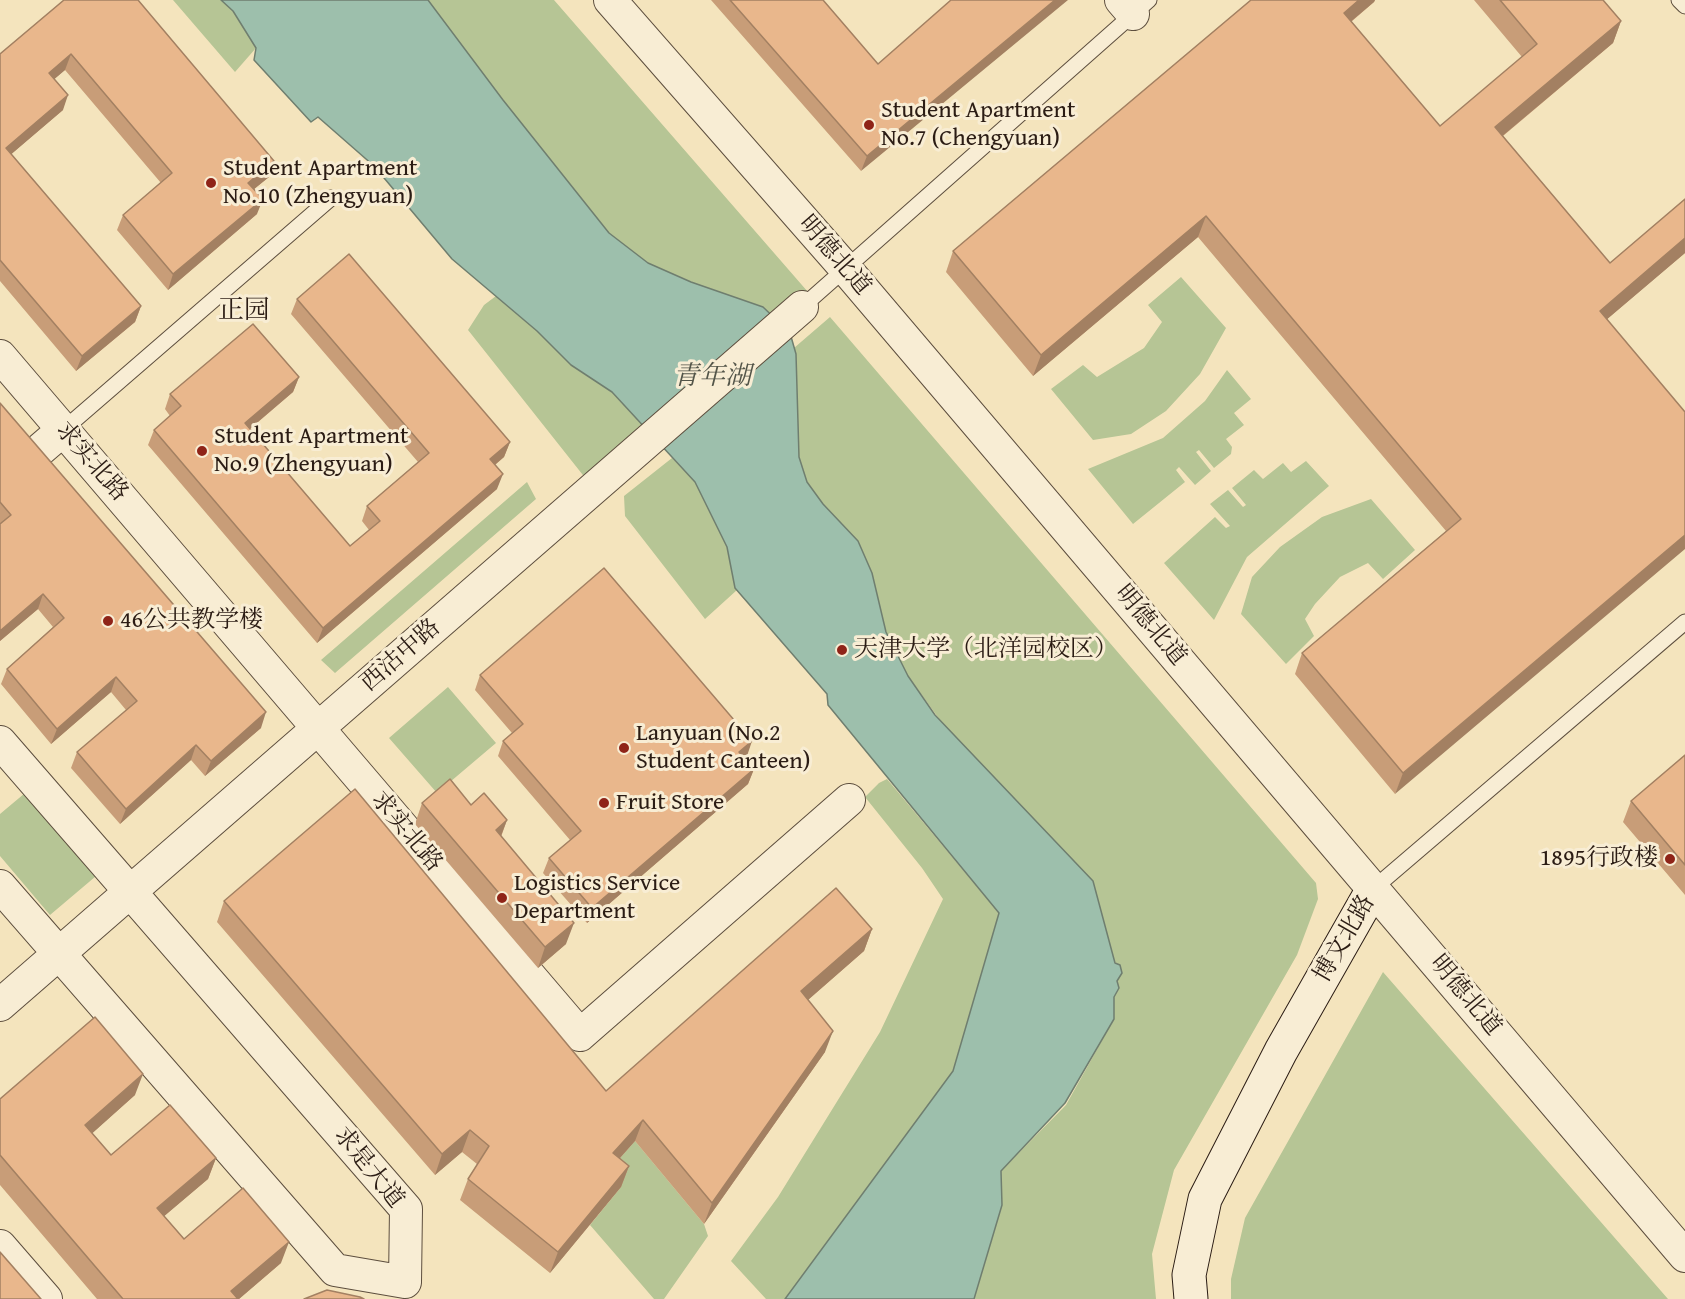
<!DOCTYPE html>
<meta charset="utf-8">
<style>
body{margin:0}
canvas{display:block;background:#f4e4bd}
</style>
<canvas width="1685" height="1299"></canvas>
<script>
const ctx = document.querySelector('canvas').getContext('2d');
ctx.lineJoin = 'round';
function paint(path, color) {
  ctx.fillStyle = color;
  ctx.fill(path, 'evenodd');
}
function strokePath(path, color, width, dash) {
  ctx.strokeStyle = color;
  ctx.lineWidth = width;
  ctx.lineCap = dash ? 'butt' : 'round';
  ctx.setLineDash(dash || []);
  ctx.stroke(path);
}
function write(font, color, halo, rows, align = 'center') {
  ctx.font = font + ' "Gentium Book Plus","Noto Serif SC",serif';
  ctx.lineWidth = 6;
  ctx.setLineDash([]);
  ctx.textBaseline = 'middle';
  ctx.strokeStyle = halo;
  ctx.fillStyle = color;
  for (const [text, x, y, turn = 0] of rows) {
    ctx.save();
    ctx.translate(x, y);
    ctx.rotate((+turn || 0) * Math.PI / 180);
    ctx.textAlign = isNaN(turn) ? turn : align;
    if (halo) ctx.strokeText(text, 0, 0);
    ctx.fillText(text, 0, 0);
    ctx.restore();
  }
}
paint(new Path2D(`
 M173,0h48l12,11 23,37 -21,24z
 M428,0h126l254,292 -32,27 -128,-56 -39,-30 -106,-133z
 M1181,277l45,51 -26,46 -34,37 -35,23 -38,6 -42,-51 32,-24 14,12 47,-29 18,-26 -14,-17z
 M496,296l41,35 34,34 41,27 38,41 -60,51 -122,-154 16,-25z
 M830,317l486,566 2,16 -21,56 -123,215 -22,84 4,45h-182l28,-94 -1,-34 65,-66 48,-86v-22l5,-9 -2,-7 3,-16 -4,-2 -208,-287 -22,-44 -14,-59 -14,-32 -35,-37 -16,-22 -8,-25 -5,-109z
 M1227,370l24,29 -17,14 10,12 -18,14 6,8 -1,7 -17,14 -15,-18 -3,2 15,19 -16,14 -16,-18 -3,3 9,12 -52,42 -45,-55 75,-31 42,-37z
 M672,458l23,24 32,65 8,40 2,3 -32,29 -80,-103 -1,-20z
 M1306,461l23,25 -82,71 -33,63 -50,-57 51,-46 11,11 4,-2 -20,-22 18,-14 15,17 3,-2 -14,-17 22,-18 9,9 20,-16 8,9z
 M527,482l9,17 -201,174 -14,-13z
 M1371,499l44,51 -32,29 -15,-16 -28,14 -25,27 -10,15 9,17 -28,28 -45,-50 11,-37 28,-30 42,-30z
 M448,687l48,56 -59,50 -48,-55z
 M887,779l112,134 -46,158 -168,228h-19l-35,-38 47,-64 102,-165 63,-133 -21,-31 -57,-71 14,-14z
 M31,788l71,83 -52,44 -50,-59v-42z
 M1383,972l285,327h-437v-20l14,-61z
 M635,1141l69,83 4,12 -44,63h-10l-64,-74 31,-38 -16,-12z`), '#b6c595');
const water = new Path2D(`
 M221,0h207l75,100 106,133 39,30 43,19 72,25 27,26 6,21 3,103 8,25 16,22 35,37 14,32 14,59 22,44 27,39 158,166 22,82 5,2 2,8 -5,8 2,7 -5,9v22l-49,84 -64,68 1,34 -28,94h-189l168,-228 46,-158 -171,-208 -1,-11 -92,-106 -8,-41 -32,-65 -83,-90 -41,-27 -34,-34 -85,-72 -78,-93 -56,-49 -7,5 -57,-62 2,-12 -23,-37z`);
paint(water, '#9dbfac');
strokePath(water, '#6f7e6f', 1.5);
const lane = new Path2D(`
 M1679,0l6,6
 M802,307l347,-307
 M63,430l268,-232
 M1373,889l312,-267`);
const street = new Path2D(`
 M610,0l235,268 840,988
 M1121,0l12,14
 M0,356l580,679 269,-235
 M0,484l63,-54
 M0,742l406,467 -1,73
 M0,886l335,384 70,12
 M0,1005l802,-698
 M0,1246l46,53`);
const secondary = new Path2D(`
 M1191,1299l-2,-24 16,-76 76,-148 92,-162`);
strokePath(lane, '#5d4e3e', 17);
strokePath(street, '#5d4e3e', 34);
strokePath(secondary, '#2b1c14', 35);
strokePath(lane, '#f8edd4', 15);
strokePath(street, '#f8edd4', 32);
strokePath(secondary, '#f8edd4', 33);
paint(new Path2D(`
 M64,0l210,161 -5,16 -15,12 3,25 -89,76 -51,-60 6,-15 38,-32 -96,-113 -11,9 9,31 -52,44 130,152 -6,16 -59,49 -76,-90v-227z
 M711,0h112l55,64 73,-64 -90,171z
 M1251,0h124l-1,2 -23,20 89,104 82,-69 -48,-57h129l18,21 -8,22 -110,93 107,127 75,-64v54l-78,66 -212,475 -100,-120 7,-21 144,-122 -248,-294 -165,139 -87,-104 7,-21z
 M297,299l213,143 -6,15 -9,8 2,24 -180,154 -169,-198 6,-15 16,-14 -5,-7 5,-15 129,-17 -6,15 -43,37 100,117 19,-16 -7,-9 5,-15 51,-44 -127,-148z
 M0,403l261,325 -56,48 -14,-16 -71,64 -49,-56 6,-16 49,-42 -15,-18 -60,52 -50,-60 6,-15 46,-42 -15,-18 -38,32z
 M480,675l267,81 -3,2 10,11 -6,15 -161,139 -44,-50 6,-15 21,-18 -72,-84 5,-15 9,-8 -37,-43z
 M1685,755v140l-62,-73 8,-21z
 M422,803l49,2 36,15 -6,17 65,107 -28,24 -123,-144z
 M224,901l382,190 266,-162 -8,22 -56,49 17,52 -121,172 -69,-83 -15,17 9,8 -8,21 -71,86 -90,-73 8,-21 9,-15 -15,-12 -27,23 -218,-253z
 M135,1095l-43,38 19,22 105,3 -8,21 -44,37 20,23 97,24 -42,36h-142l-97,-114v-86z`), '#c89d78');
paint(new Path2D(`
 M1055,0h13l-207,171 6,-15z
 M1359,0h16l-1,2 -38,32 8,-21z
 M1621,21l-8,22 -125,105 7,-21z
 M71,54l-6,16 -21,18 5,-15z
 M68,95l-5,15 -62,53 5,-15z
 M274,161l-5,16 -26,21 5,-15z
 M263,199l-6,15 -89,76 5,-16z
 M1206,216l-8,21 -165,139 8,-21z
 M1685,238v15l-93,79 8,-21z
 M141,306l-6,16 -59,49 6,-15z
 M299,377l-6,15 -54,46 6,-15z
 M510,442l-6,15 -20,17 6,-15z
 M503,474l-6,15 -180,154 6,-15z
 M1685,535v14l-290,245 8,-21z
 M43,594l-5,15 -38,32v-10z
 M116,677l-5,15 -60,52 6,-15z
 M266,712l-5,16 -56,48 6,-15z
 M752,741l-5,15 -13,11 5,-15z
 M196,745l-5,15 -71,64 6,-15z
 M754,769l-6,15 -161,139 5,-15z
 M507,820l-8,21 -3,-11z
 M574,923l-8,21 -28,24 7,-21z
 M872,929l-8,22 -71,62 8,-22z
 M833,1031l-8,21 -121,172 8,-21z
 M143,1074l-8,21 -58,52 8,-22z
 M643,1120l-8,21 -30,34 8,-22z
 M470,1130l-8,22 -27,23 7,-21z
 M216,1158l-8,21 -59,50 8,-21z
 M629,1166l-8,21 -71,86 8,-21z
 M289,1242l-8,21 -42,36h-11l3,-8z`), '#a38062');
const building = new Path2D(`
 M64,0h74l136,161 -26,22 15,16 -90,75 -50,-59 49,-42 -101,-119 -22,19 19,22 -62,53 135,158 -59,50 -82,-96v-206z
 M730,0h93l55,64 73,-64h104l-188,156z
 M1251,0h108l-15,13 96,113 97,-82 -37,-44h103l18,21 -126,106 115,136 75,-64v39l-85,73 85,101v123l-282,238 -101,-120 159,-134 -255,-303 -165,139 -88,-104z
 M349,254l161,188 -20,17 13,15 -180,154 -169,-198 27,-24 -11,-12 83,-70 46,53 -54,46 105,123 30,-25 -13,-15 62,-53 -132,-154z
 M0,403l266,309 -55,49 -15,-16 -70,64 -49,-57 60,-51 -21,-24 -59,52 -50,-60 57,-51 -21,-24 -43,37v-107l11,-9 -11,-13z
 M604,568l148,173 -13,11 15,17 -162,139 -43,-50 32,-27 -78,-90 20,-17 -43,-49z
 M1685,755v110l-54,-64z
 M450,779l21,26 13,-12 23,27 -11,10 78,93 -29,24 -123,-144z
 M355,789l251,302 230,-203 36,41 -71,62 32,40 -121,172 -69,-83 -30,33 16,13 -71,86 -90,-73 21,-33 -19,-16 -28,24 -218,-253z
 M95,1017l48,57 -58,51 26,30 59,-50 46,53 -59,50 27,31 59,-51 46,54 -58,49 7,8h-115l-123,-144v-56z
 M0,1252l41,47h-41z
 M327,1290l33,7 4,2h-60z`);
paint(building, '#e9b78c');
strokePath(building, '#a38062', 1.5);
for (const [x, y, r, color] of [
 [869,125,6,"#8f2418"],
 [211,183,6,"#8f2418"],
 [202,451,6,"#8f2418"],
 [108,621,6,"#8f2418"],
 [842,650,6,"#8f2418"],
 [624,748,6,"#8f2418"],
 [604,803,6,"#8f2418"],
 [1670,859,6,"#8f2418"],
 [502,898,6,"#8f2418"]
]) {
  const dot = new Path2D();
  dot.arc(x, y, r, 0, 2 * Math.PI);
  ctx.fillStyle = color;
  ctx.fill(dot);
  strokePath(dot, '#f8edd4', 2);
}
write('24px', '#2b1c14', '#f8edd4', [
 ["Student Apartment",881,111],
 ["No.7 (Chengyuan)",881,139],
 ["Student Apartment",223,169],
 ["No.10 (Zhengyuan)",223,197],
 ["Student Apartment",214,437],
 ["No.9 (Zhengyuan)",214,465],
 ["46公共教学楼",120,621],
 ["天津大学（北洋园校区）",854,650],
 ["Lanyuan (No.2",636,734],
 ["Student Canteen)",636,762],
 ["Fruit Store",616,803],
 ["1895行政楼",1658,859,"right"],
 ["Logistics Service",514,884],
 ["Department",514,912]
], 'left');
write('24px', '#2b1c14', '#f8edd4', [
 ["明德北道",834,256,49],
 ["求实北路",91,462,49],
 ["明德北道",1150,626,50],
 ["西沽中路",401,656,-41],
 ["求实北路",406,832,50],
 ["博文北路",1345,939,-60],
 ["明德北道",1465,996,50],
 ["求是大道",368,1168,51]
]);
write('26px', '#2b1c14', '#f8edd4', [
 ["正园",244,311]
]);
write('italic 26px', '#535549', '#f8edd4', [
 ["青年湖",712,377]
]);
</script>
